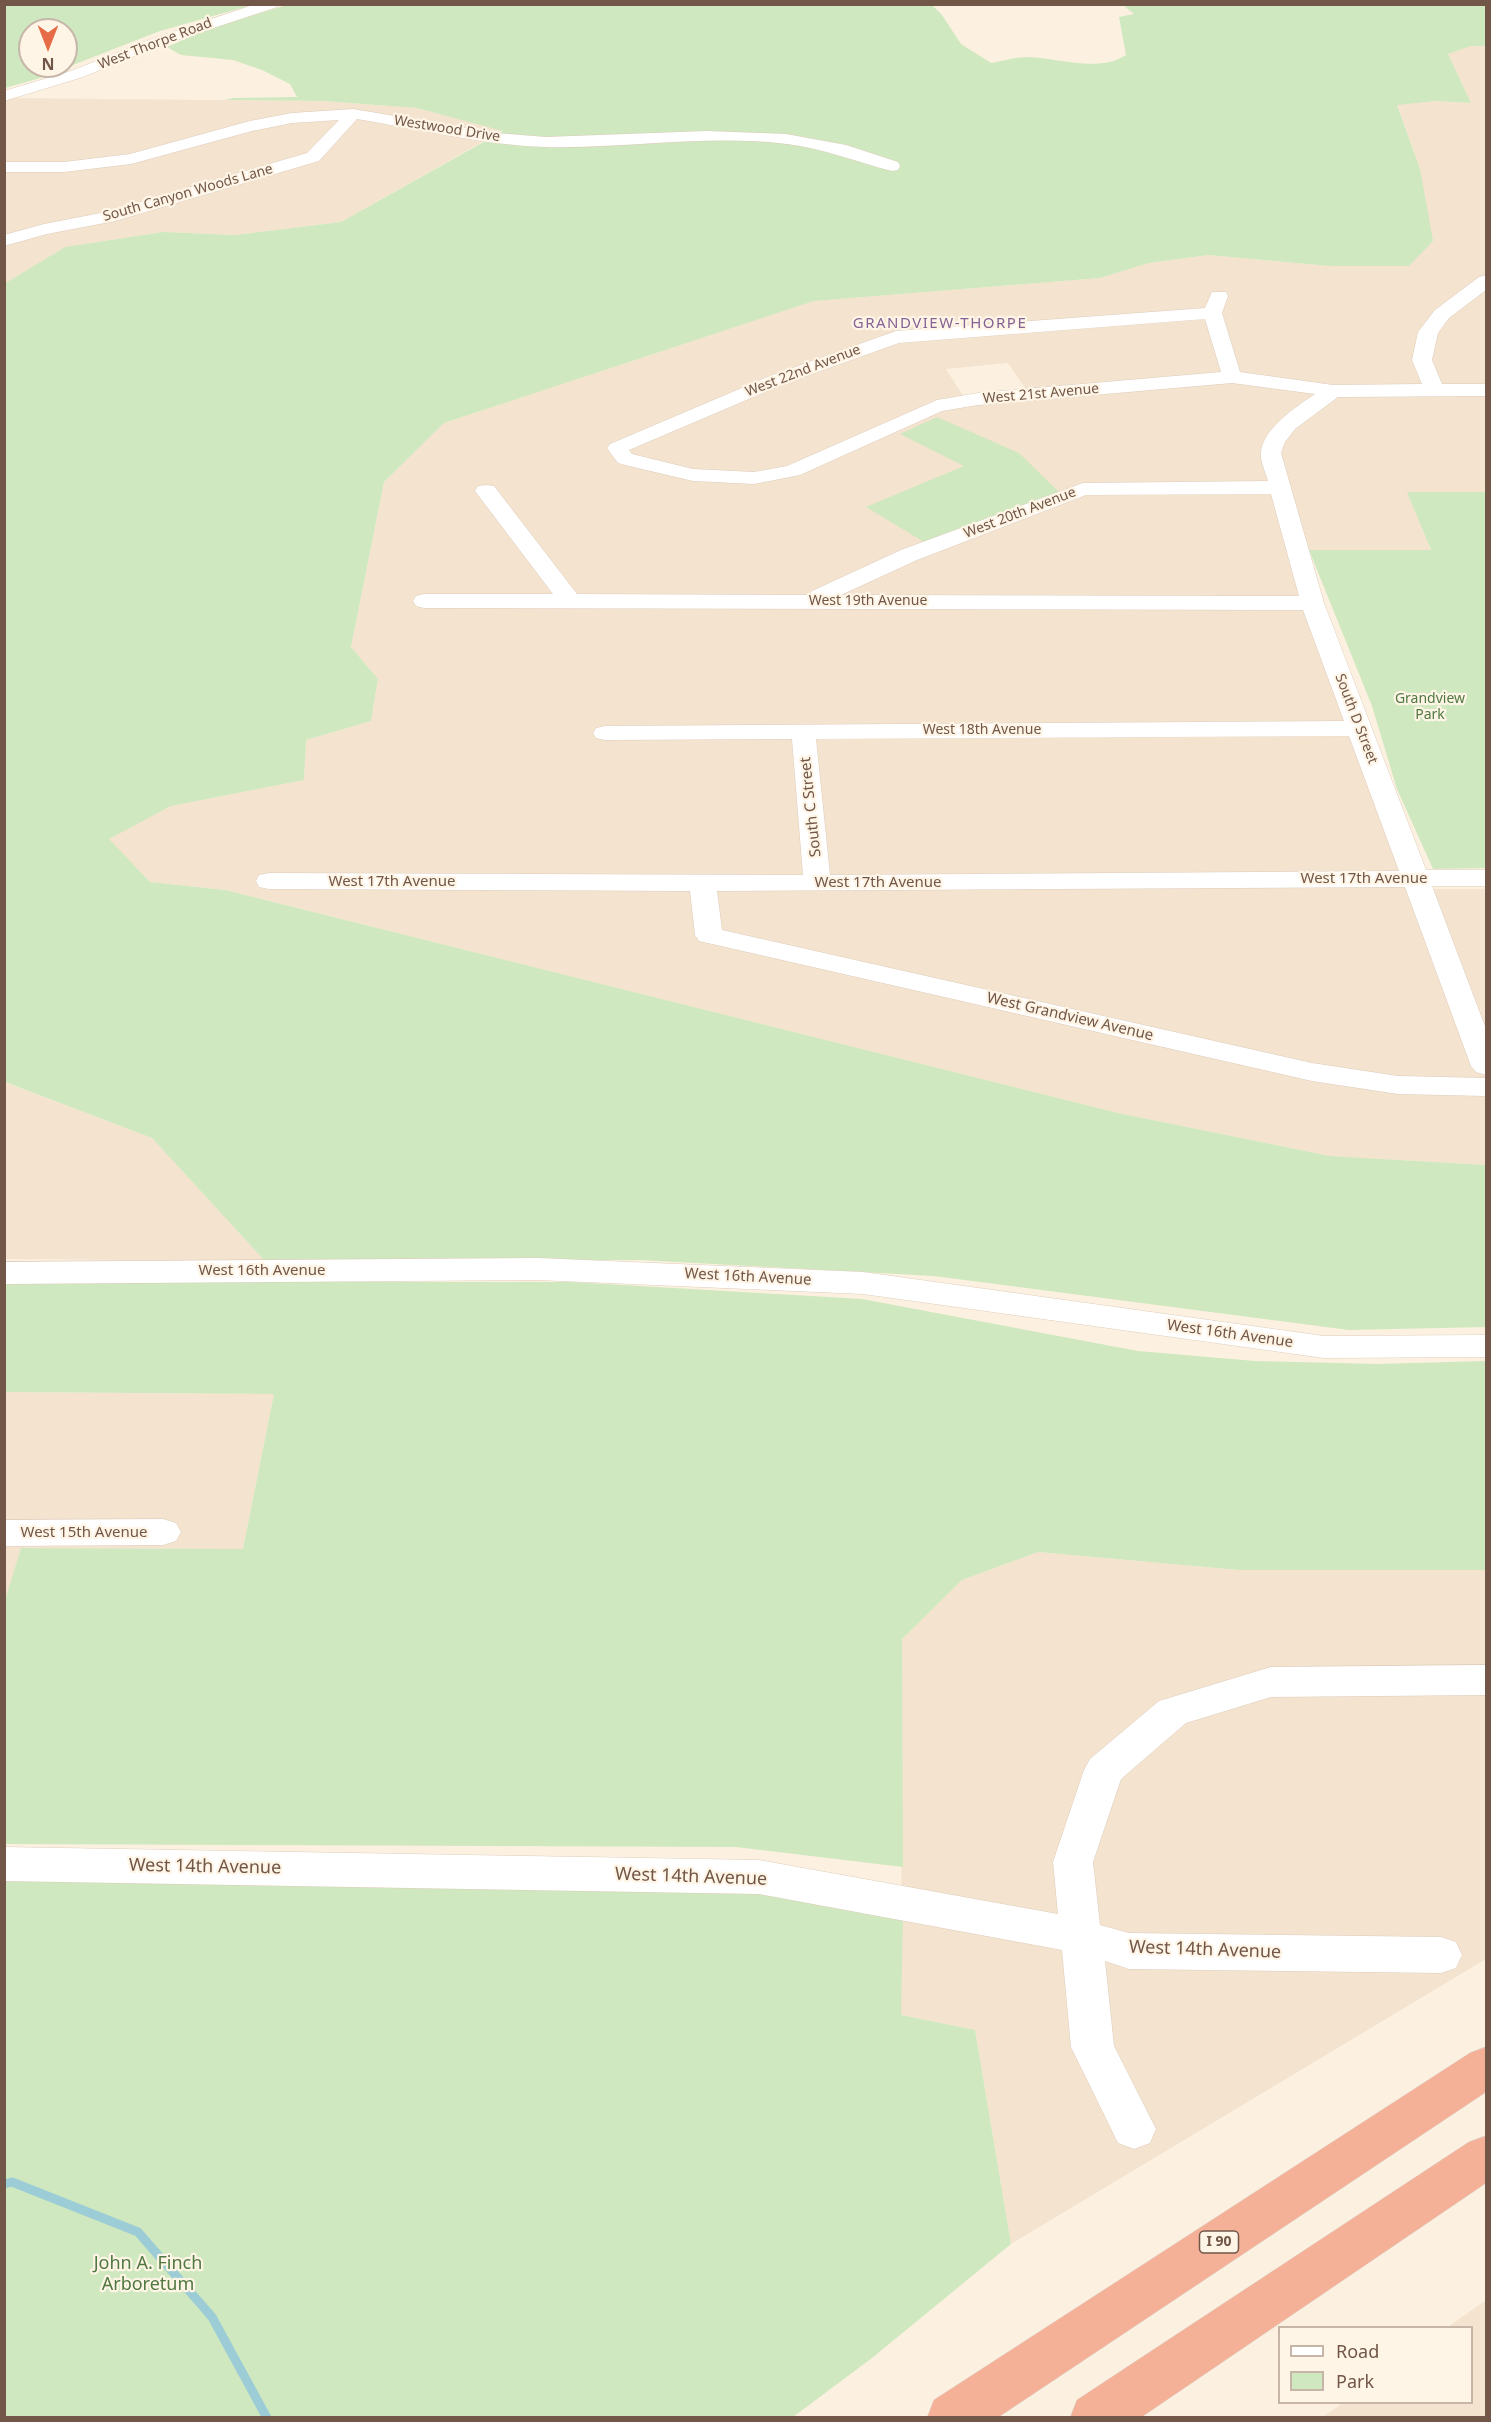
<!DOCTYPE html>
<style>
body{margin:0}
#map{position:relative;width:1491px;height:2422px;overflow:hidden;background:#fcf1e0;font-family:"Noto Sans",sans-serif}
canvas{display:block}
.frame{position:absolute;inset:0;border:6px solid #725748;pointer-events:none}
.legend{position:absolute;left:1278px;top:2326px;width:195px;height:78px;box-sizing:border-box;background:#fff5e6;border:2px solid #c7b6a7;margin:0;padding:8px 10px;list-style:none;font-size:18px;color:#725748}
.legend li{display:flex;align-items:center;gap:12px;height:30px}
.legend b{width:30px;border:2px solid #c7b6a7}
.north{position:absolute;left:18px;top:18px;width:60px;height:60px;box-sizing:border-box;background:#fff5e6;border:2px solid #c7b6a7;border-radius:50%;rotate:180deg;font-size:16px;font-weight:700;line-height:24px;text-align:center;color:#725748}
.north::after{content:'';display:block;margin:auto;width:21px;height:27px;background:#e56c46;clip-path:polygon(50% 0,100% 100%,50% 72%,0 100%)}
</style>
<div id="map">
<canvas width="1491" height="2422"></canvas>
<div class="frame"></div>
<ul class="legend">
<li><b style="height:8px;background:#fff"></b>Road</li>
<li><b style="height:16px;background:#cfe8bf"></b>Park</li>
</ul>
<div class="north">N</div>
</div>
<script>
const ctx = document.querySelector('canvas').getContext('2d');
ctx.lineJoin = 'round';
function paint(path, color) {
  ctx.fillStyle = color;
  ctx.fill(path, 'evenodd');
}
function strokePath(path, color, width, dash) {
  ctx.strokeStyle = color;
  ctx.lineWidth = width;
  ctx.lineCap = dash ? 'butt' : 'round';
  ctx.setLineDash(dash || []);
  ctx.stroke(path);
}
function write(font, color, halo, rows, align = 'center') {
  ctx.font = font + ' "Noto Sans",sans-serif';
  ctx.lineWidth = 4.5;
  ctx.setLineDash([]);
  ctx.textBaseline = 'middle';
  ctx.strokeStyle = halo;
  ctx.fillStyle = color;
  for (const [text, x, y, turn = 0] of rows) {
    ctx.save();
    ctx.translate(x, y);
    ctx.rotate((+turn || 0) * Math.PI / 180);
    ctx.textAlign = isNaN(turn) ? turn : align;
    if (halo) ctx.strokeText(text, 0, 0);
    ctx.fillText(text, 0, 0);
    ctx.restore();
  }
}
paint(new Path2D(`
 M1471,46h15v446l-78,1 23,58 -143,-1 124,339h74v276l-156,-9 -212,-43 -893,-223 -75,-8 -42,-43 63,-33 133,-26 2,-40 65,-19 7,-42 -27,-32 33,-165 60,-59 370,-122 286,-23 49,-15 59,-8 121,11 91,-97 -23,-65 39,-3 35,2 -23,-49zM1008,363l19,28 -63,6 -18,-28z
 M5,98l318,3 94,7 86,22 -162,92 -106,13 -72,-3 -98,15 -60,37z
 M4,1082l148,56 113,123 -260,-2z
 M5,1392l269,2 -31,155 -222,-1 -16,56z
 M1038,1552l201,18h247v389l-475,285 -36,-214 -74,-15 1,-376 60,-59z
 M1486,2300v117h-164l21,-14 129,-1v-74l-24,-1z`), '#f3e3cf');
paint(new Path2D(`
 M5,4h247v1l-92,26 -123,48 -32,9zM30,30h36v36h-36z
 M597,4l335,1 10,10 19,29 30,19c12,-2 25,-6 37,-6 31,1 71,16 98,-2l-7,-38 15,-3 -11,-9h363v41h-15l-23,8 23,49 -35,-2 -39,4 23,64 13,72 -24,25h-80l-121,-11 -59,8 -49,15 -286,23 -370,122 -60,59 -33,165 27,32 -7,42 -65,19 -2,40 -133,26 -62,33 41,43 75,8 893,223 212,43 156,9v162l-137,3 -415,-54 -294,-16 -375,1 -113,-123 -147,-56 -1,-798 61,-37 98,-15 72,3 106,-13 162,-91 -86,-23 -94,-7 -98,-1 8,-2 64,-1 -7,-13 -28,-14 -29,-10 -52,-5 -14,-8 38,-17 82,-25z
 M937,417l82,36 41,40 -136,49 -58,-35 98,-41 -64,-32z
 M1407,492h79v376l-53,1 -36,-80 -25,-83 -63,-156h122z
 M5,1282h566l291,17 276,52 117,10 123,3 108,-3v209h-247l-201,-18 -76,28 -60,59 1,228 -167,-20 -731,-3 -1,-240 17,-56 222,1 31,-155 -269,-2z
 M5,1881l624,3 148,3 126,29 -2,99 74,15 36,214 -139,114 -79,59 -788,1z`), '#cfe8bf');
strokePath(new Path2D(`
 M4,2184l8,-2 126,50 74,85 55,101`), '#9cccd6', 9);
const minor = new Path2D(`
 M256,4h23l-2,3 -118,39 -76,31 -79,24v-10l67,-20 78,-31z
 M353,109l143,24 50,4 161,-6 79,3 60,11 52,17 2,4 -2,4 -6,1c-36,-9 -69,-23 -105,-27 -81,-10 -161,5 -241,3 -63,-2 -127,-18 -189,-28l-38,42 -204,60 -68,13 -43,12v-11l40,-11 62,-12 201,-59 32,-33 -47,3 -40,8 -121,33 -67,8h-60v-10h60l66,-8 120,-33 42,-8z
 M1486,275v15l-37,28 -11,15 -6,27 10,24h44v12l-148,1 -43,32 -10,13 -4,11 43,150 102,267h60v16h-54l54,143v46l-10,-3 -5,-6 -66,-179 -688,4 5,39 590,133 86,13 88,2v18l-88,-2 -86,-13 -613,-140 -4,-6 -5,-44 -421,-2 -10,-2 -3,-6 3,-6 10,-2 534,2 -11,-136 -187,1 -9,-2 -3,-5 3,-5 9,-2 739,-5 -41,-111 -879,-2 -8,-2 -3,-5 3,-5 8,-2h129l-78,-103 3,-5 8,-1 8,1 83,108 232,1 3,-4 89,-41 182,-67 185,-2c-2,-8 -8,-20 -7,-28 1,-24 36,-47 54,-59l-83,-11 -254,22 -36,6 -142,64 -46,9 -61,-3 -68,-16 -7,-2 -11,-15 3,-4 160,-68 126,-45 309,-23 7,-16h14l2,4 -6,17 18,59 93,13 89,-1 -10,-24 6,-28 17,-22 44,-33zM1205,319l16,53 -243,21 -41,7 -150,66 -33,6 -61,-3 -61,-15 -3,-4 155,-66 115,-41zM1271,494l28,102 -458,-1 76,-35 169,-65zM1349,736l50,135 -569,4 -14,-136z
 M538,1258l325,14 461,64 162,-1v22l-162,1 -461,-64 -325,-14 -534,4v-22z
 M163,1519l13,4 5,9 -5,9 -13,4 -159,1v-26z
 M1486,1665v30l-215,2 -85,26 -65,56 -28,83 7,63 29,8 312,4 15,5 6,13 -6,13 -15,5 -312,-4 -24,-8 9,85 42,83 -6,14 -16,6 -16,-6 -47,-96 -9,-97 -303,-56 -755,-13v-34l755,13 299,54 -5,-52 31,-92 6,-11 69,-58 112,-34z`);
const highway = new Path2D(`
 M1486,2047v45l-489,326h-70l7,-18 536,-347z
 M1486,2136v47l-346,235h-70l7,-18 392,-258z`);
strokePath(minor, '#dfcdbc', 1);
strokePath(highway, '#dad3cf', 1);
paint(minor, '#fff');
paint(highway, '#f5b197');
write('14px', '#725748', '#fff5e6', [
 ["West Thorpe Road",155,44,-21],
 ["Westwood Drive",447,129,9],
 ["South Canyon Woods Lane",188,193,-16],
 ["West 22nd Avenue",803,371,-21],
 ["West 21st Avenue",1041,394,-5],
 ["West 20th Avenue",1020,513,-21],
 ["West 19th Avenue",868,601],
 ["South D Street",1356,719,69],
 ["West 18th Avenue",982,730]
]);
write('14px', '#507841', '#fff5e6', [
 ["Grandview",1430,699],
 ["Park",1430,715]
]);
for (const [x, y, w] of [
 [1219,2242,39]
]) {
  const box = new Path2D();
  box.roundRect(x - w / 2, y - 11, w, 22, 4.5);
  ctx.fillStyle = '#fff5e6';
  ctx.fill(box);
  strokePath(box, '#725748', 1.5);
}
write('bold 14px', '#725748', null, [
 ["I 90",1219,2242]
]);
ctx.letterSpacing = '1.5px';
write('15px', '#856395', '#fff5e6', [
 ["GRANDVIEW-THORPE",940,324]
]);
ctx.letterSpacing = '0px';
write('15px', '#725748', '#fff5e6', [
 ["South C Street",811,807,-96],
 ["West 17th Avenue",1364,879],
 ["West 17th Avenue",392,882],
 ["West 17th Avenue",878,883],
 ["West Grandview Avenue",1070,1017,13],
 ["West 16th Avenue",262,1271],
 ["West 16th Avenue",748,1277,3],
 ["West 16th Avenue",1230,1334,8],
 ["West 15th Avenue",84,1533]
]);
write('18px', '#725748', '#fff5e6', [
 ["West 14th Avenue",205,1867,1],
 ["West 14th Avenue",691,1877,2],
 ["West 14th Avenue",1205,1950,2]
]);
write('18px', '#507841', '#fff5e6', [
 ["John A. Finch",148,2264],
 ["Arboretum",148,2285]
]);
</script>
